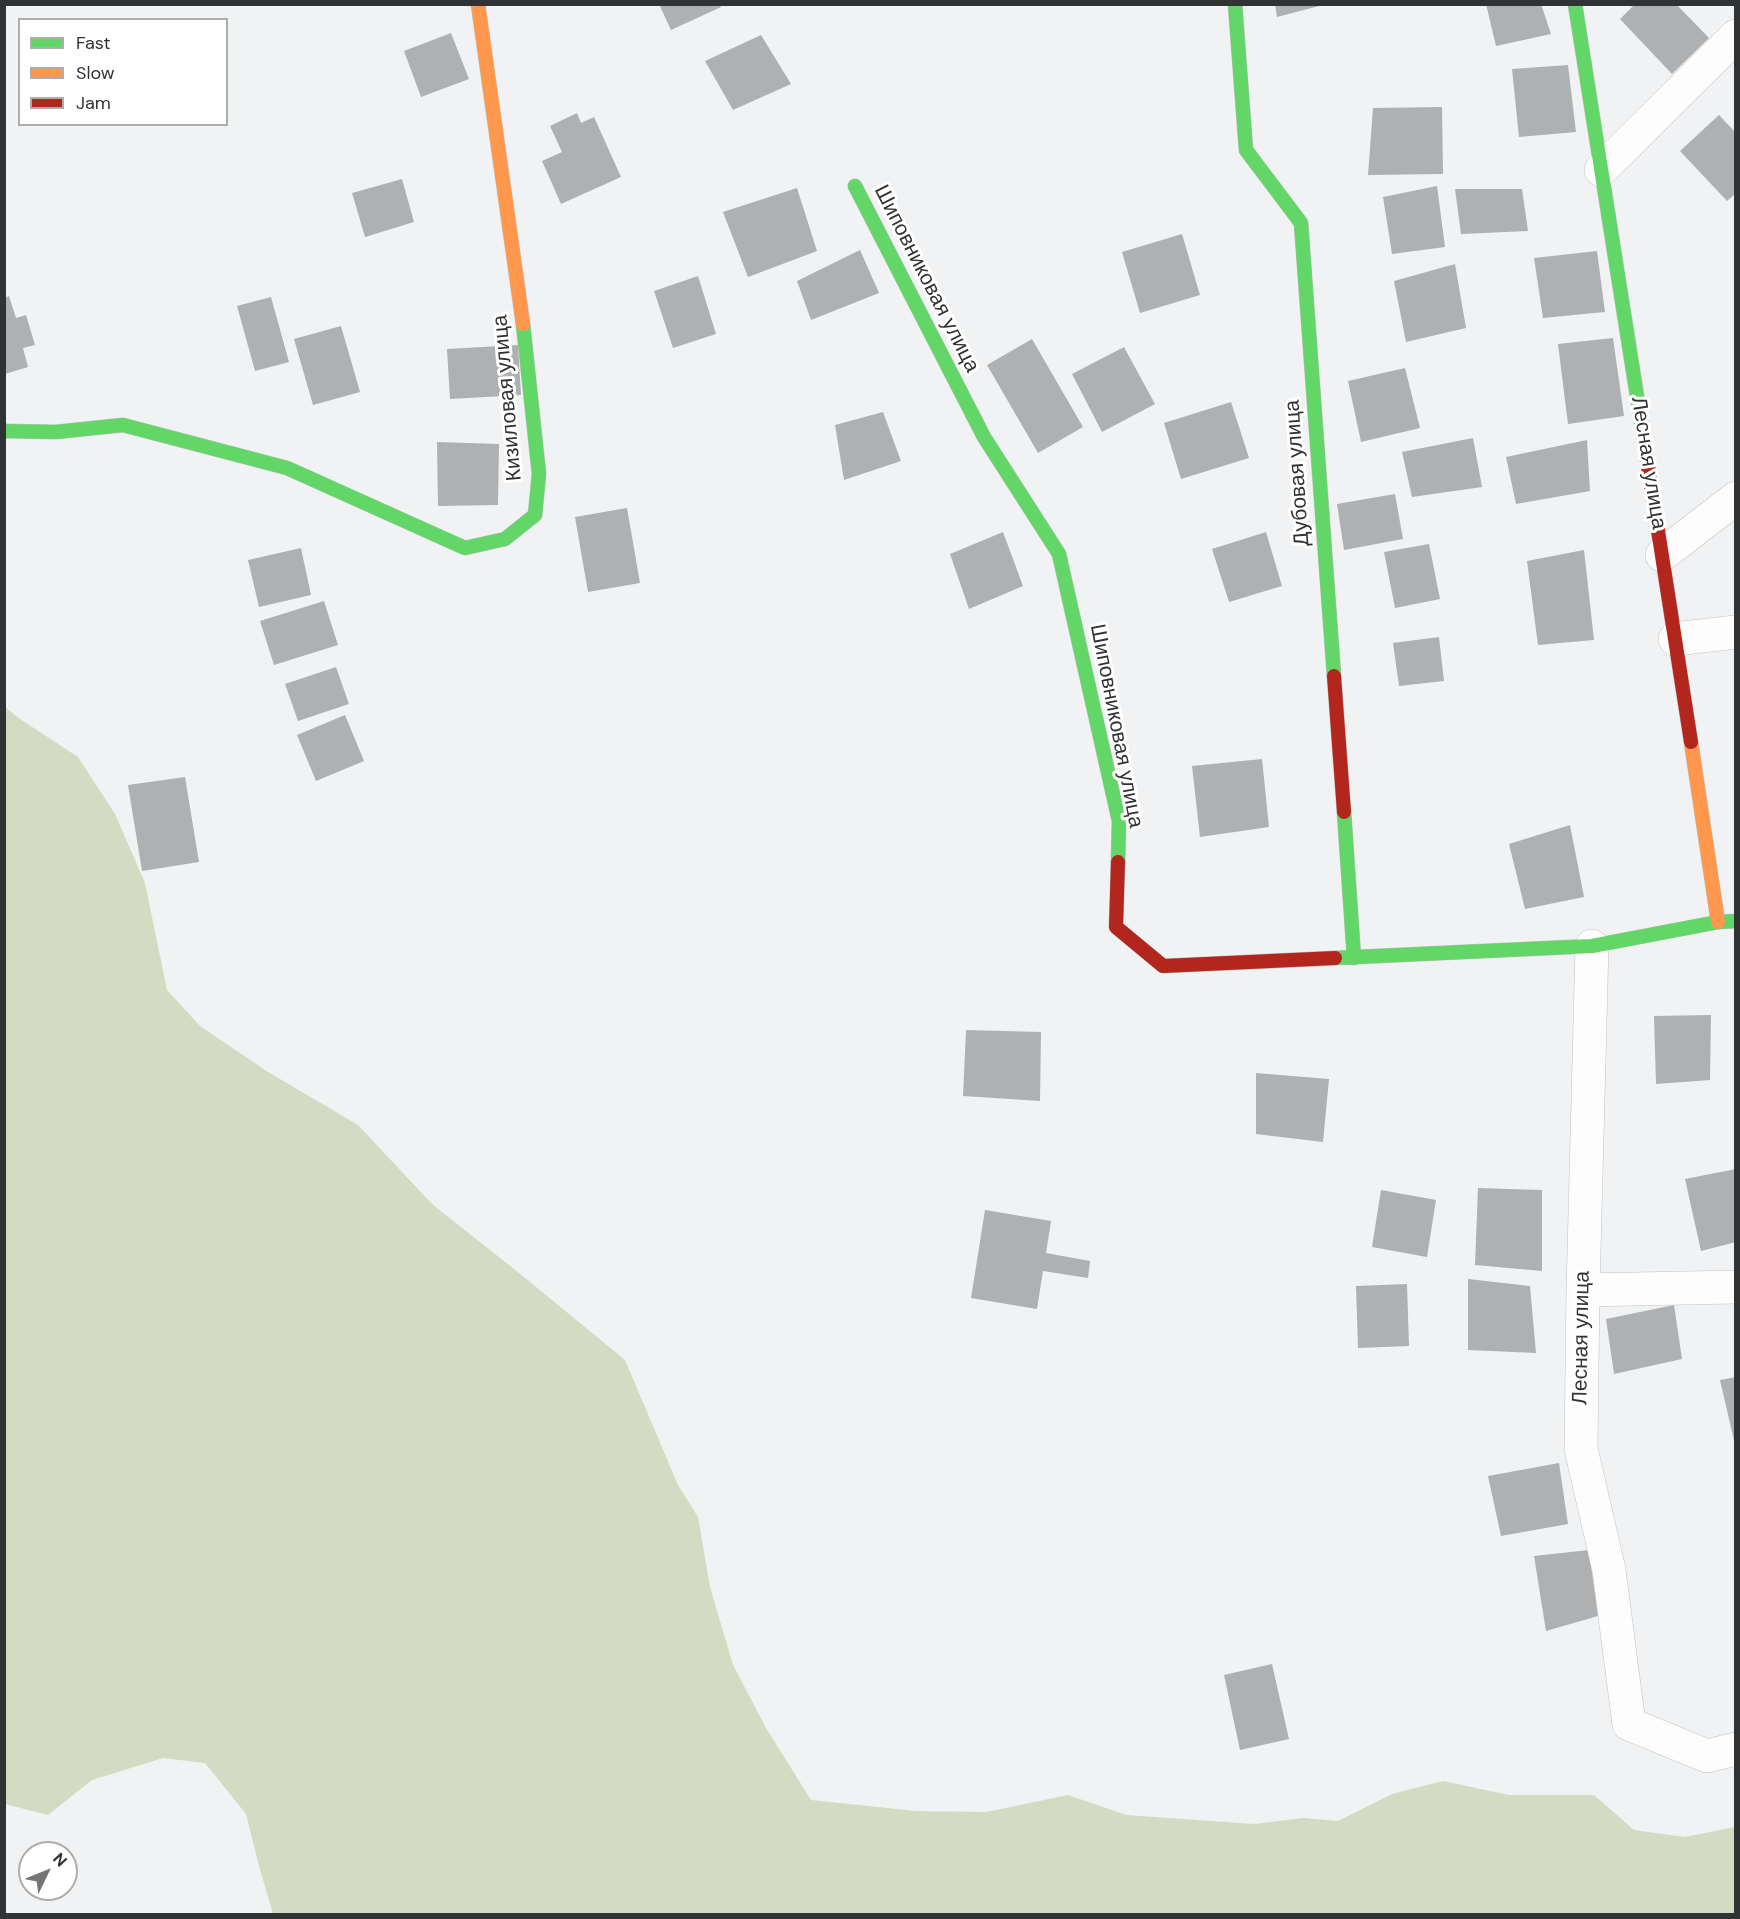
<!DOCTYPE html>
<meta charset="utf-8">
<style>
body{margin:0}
#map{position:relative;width:1740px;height:1919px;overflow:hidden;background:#f0f2f4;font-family:"DM Sans",sans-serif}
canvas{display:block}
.frame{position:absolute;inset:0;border:6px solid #303233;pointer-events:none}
.legend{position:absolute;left:18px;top:18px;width:210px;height:108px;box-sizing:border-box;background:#fff;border:2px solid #acadad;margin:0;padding:8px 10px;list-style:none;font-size:18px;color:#303233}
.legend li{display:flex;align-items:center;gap:12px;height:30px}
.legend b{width:30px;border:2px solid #acadad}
.north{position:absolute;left:18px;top:1841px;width:60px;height:60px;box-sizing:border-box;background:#fff;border:2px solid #acadad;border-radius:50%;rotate:47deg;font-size:16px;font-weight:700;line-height:24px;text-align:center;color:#303233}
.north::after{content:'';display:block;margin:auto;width:21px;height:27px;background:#737577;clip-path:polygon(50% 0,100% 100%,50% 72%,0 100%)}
</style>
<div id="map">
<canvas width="1740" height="1919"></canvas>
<div class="frame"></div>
<ul class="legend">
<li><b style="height:8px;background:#63d668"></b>Fast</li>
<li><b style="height:8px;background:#ff974d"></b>Slow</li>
<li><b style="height:8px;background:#b3261e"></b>Jam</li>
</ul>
<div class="north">N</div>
</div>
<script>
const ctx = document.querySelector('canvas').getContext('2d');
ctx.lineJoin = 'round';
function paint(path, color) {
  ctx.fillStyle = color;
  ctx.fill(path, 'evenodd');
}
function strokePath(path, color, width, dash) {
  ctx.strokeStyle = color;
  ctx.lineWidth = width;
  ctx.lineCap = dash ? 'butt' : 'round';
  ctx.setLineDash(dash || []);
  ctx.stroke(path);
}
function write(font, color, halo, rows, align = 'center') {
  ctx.font = font + ' "DM Sans",sans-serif';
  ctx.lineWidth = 6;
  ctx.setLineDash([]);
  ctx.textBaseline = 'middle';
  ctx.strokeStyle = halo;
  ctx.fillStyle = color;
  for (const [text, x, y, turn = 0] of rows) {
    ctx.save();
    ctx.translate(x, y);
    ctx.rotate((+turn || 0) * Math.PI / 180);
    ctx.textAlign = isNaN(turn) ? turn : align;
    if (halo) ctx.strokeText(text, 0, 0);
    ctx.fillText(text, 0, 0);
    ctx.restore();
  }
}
paint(new Path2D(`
 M4,706l16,13 58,38 37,57 30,69 22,107 33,36 68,46 90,53 74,79 92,73 101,83 53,125 20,32 12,70 23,78 33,63 45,72 105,11 70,1 82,-17 58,20 128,9 49,-6 35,3 54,-27 51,-13 66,14h85l40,35 51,7 50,-10v87h-1462l-14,-48 -13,-52 -41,-51 -42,-5 -71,22 -44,35 -43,-11z`), '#d5dbc2');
paint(new Path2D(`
 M659,4h61l1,3 -50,23z
 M1275,4h48v1l-46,12z
 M1486,4h55l10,30 -55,12z
 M1635,4h41l33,34 -37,36 -52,-55z
 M451,33l18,46 -48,18 -17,-46z
 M761,35l30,49 -58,26 -28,-49z
 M1568,65l8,67 -57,5 -7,-68z
 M1442,107l1,67 -75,1 5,-67z
 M577,113l4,10 13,-6 27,60 -60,27 -19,-43 20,-9 -12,-26z
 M1719,115l17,18v60l-9,8 -47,-50z
 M402,179l12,43 -49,15 -13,-44z
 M1437,186l8,61 -53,7 -9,-57z
 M797,188l20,63 -69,26 -25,-65z
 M1455,189h67l6,42 -67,3z
 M1182,234l18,61 -60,18 -18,-61z
 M860,250l19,43 -68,27 -14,-39z
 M1597,251l8,61 -62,6 -9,-60z
 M1455,264l11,64 -60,14 -12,-61z
 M698,276l18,58 -43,14 -19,-57z
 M9,296l7,22 10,-3 9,30 -12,3 5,19 -23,7v-76z
 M271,297l18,65 -34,9 -18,-65z
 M341,326l19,66 -47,13 -19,-66z
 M1613,338l11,78 -56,8 -10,-80z
 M1032,339l51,88 -45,26 -51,-88z
 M518,345l3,50 -71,4 -3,-50z
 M1124,347l31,57 -53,28 -30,-58z
 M1405,368l15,60 -59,14 -13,-61z
 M1231,402l18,56 -68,21 -17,-56z
 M883,412l18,49 -57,19 -9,-55z
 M1473,438l9,49 -70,10 -10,-45z
 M1587,440l3,51 -74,13 -10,-47z
 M437,442l62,2 -1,61 -60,1z
 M1395,494l8,45 -59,11 -7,-46z
 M627,508l13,75 -52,9 -13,-75z
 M1003,532l20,54 -54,23 -19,-55z
 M1266,532l16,54 -53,16 -17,-53z
 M1429,544l11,55 -45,9 -11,-56z
 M301,548l10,47 -52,12 -11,-47z
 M1584,550l10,90 -56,5 -11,-84z
 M324,601l14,44 -64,20 -14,-44z
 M1439,637l5,44 -45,5 -6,-43z
 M336,667l13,37 -51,17 -13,-37z
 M345,715l19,46 -48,20 -19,-46z
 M1262,759l7,68 -69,10 -8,-71z
 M185,777l14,85 -57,9 -14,-86z
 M1570,825l14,72 -59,12 -16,-65z
 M1711,1015l-1,65 -54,4 -2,-68z
 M966,1030l75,2 -1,69 -77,-5z
 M1256,1073l73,6 -6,63 -67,-8z
 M1736,1169v73l-35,9 -16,-72z
 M1478,1188l64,2v81l-67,-6z
 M1381,1190l55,10 -9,57 -55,-10z
 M985,1210l66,11 -5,32 44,8 -2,17 -45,-7 -6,38 -66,-11z
 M1468,1279l62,7 6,67 -68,-3z
 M1407,1284l2,62 -51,2 -2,-62z
 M1674,1305l8,54 -68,15 -8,-55z
 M1736,1377v68h-1l-15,-65z
 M1559,1463l9,61 -67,12 -13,-60z
 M1589,1550l9,66 -52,15 -12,-75z
 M1272,1664l17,75 -49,11 -16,-75z`), '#afb0b1');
const street = new Path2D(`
 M1601,170l135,-134
 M1662,555l74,-57
 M1675,639l61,-7
 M1592,946l-9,344 -2,159 28,121 20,154 78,32 29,-7
 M1583,1290l153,-3`);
const fast = new Path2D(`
 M1235,4l11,146 55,73 33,453
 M1575,4l68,430
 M855,186l129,251 75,117 60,267 -1,41
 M4,431l52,1 67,-7 164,43 178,80 40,-9 30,-24 4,-41 -16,-150
 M1344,812l10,146
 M1335,958l257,-12 126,-24 18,-1`);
const slow = new Path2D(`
 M478,4l45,320
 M1691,742l27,180`);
const jam = new Path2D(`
 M1643,434l48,308
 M1334,676l10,136
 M1118,862l-2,65 47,39 172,-8`);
strokePath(street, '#c0c2c3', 34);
strokePath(fast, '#c0c2c3', 15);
strokePath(slow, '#c0c2c3', 15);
strokePath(jam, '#c0c2c3', 15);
strokePath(street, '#fdfdfd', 33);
strokePath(fast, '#63d668', 14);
strokePath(slow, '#ff974d', 14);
strokePath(jam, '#b3261e', 14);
write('21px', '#303233', '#fff', [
 ["Шиповниковая улица",926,279,63],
 ["Кизиловая улица",508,398,-95],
 ["Лесная улица",1648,463,81],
 ["Дубовая улица",1298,473,-94],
 ["Шиповниковая улица",1116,726,79],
 ["Лесная улица",1582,1338,-89]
]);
</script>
